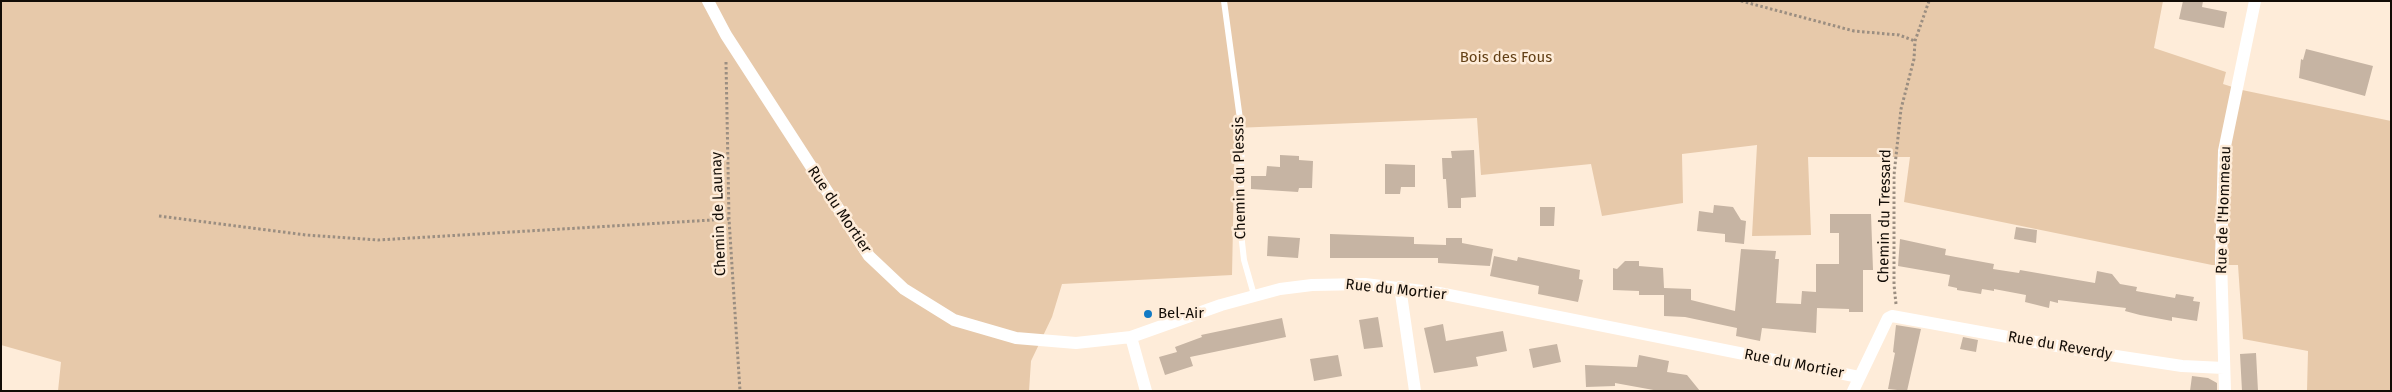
<!DOCTYPE html>
<style>
body{margin:0}
#map{position:relative;width:2392px;height:392px;overflow:hidden;background:#feecd9;font-family:"Fira Sans",sans-serif}
canvas{display:block}
.frame{position:absolute;inset:0;border:2px solid #120c06;pointer-events:none}
</style>
<div id="map">
<canvas width="2392" height="392"></canvas>
<div class="frame"></div>
</div>
<script>
const ctx = document.querySelector('canvas').getContext('2d');
ctx.lineJoin = 'round';
function paint(path, color) {
  ctx.fillStyle = color;
  ctx.fill(path, 'evenodd');
}
function strokePath(path, color, width, dash) {
  ctx.strokeStyle = color;
  ctx.lineWidth = width;
  ctx.lineCap = dash ? 'butt' : 'round';
  ctx.setLineDash(dash || []);
  ctx.stroke(path);
}
function write(font, color, halo, rows, align = 'center') {
  ctx.font = font + ' "Fira Sans",sans-serif';
  ctx.lineWidth = 5;
  ctx.setLineDash([]);
  ctx.textBaseline = 'middle';
  ctx.strokeStyle = halo;
  ctx.fillStyle = color;
  for (const [text, x, y, turn = 0] of rows) {
    ctx.save();
    ctx.translate(x, y);
    ctx.rotate((+turn || 0) * Math.PI / 180);
    ctx.textAlign = isNaN(turn) ? turn : align;
    if (halo) ctx.strokeText(text, 0, 0);
    ctx.fillText(text, 0, 0);
    ctx.restore();
  }
}
paint(new Path2D(`
 M1,1h2162l-9,47 72,24 -3,12 19,6 149,31v270h-84l1,-40 -65,-12 -5,-74h-26l-308,-63 6,-45h-102l3,78 -59,1 5,-91 -75,9 1,49 -81,13 -11,-52 -110,11 -4,-57 -242,10 -3,147 -170,9 -10,33 -21,44 -2,30h-971l3,-29 -60,-17z`), '#e7c9aa');
paint(new Path2D(`
 M2183,1h20l-1,6 25,5 -3,16 -45,-9z
 M2306,49l67,17 -8,30 -66,-18 2,-19 2,1z
 M1474,150l2,47 -15,1v10h-13l-2,-29h-3l-1,-21h10l-1,-7z
 M1280,155l19,1v4l14,1 -1,27h-13l-1,4 -47,-3v-13h15l1,-10 13,1z
 M1385,164l30,1v22h-14l-1,7h-15z
 M1714,205l19,2 8,13 5,1 -2,23 -19,-2v-8l-28,-3 2,-20 14,2z
 M1540,207h15l-1,19h-14z
 M1830,214h41l2,56h-10v42h-14v-3l-32,-1 -1,25 -54,-5 -2,13 -24,-5 1,-8 -52,-11 -21,-1v-21h-25v-4l-26,-1v-22l4,1 8,-8h14v5l24,2 1,20 27,1v11l44,11 6,-62 35,2 -1,8h4l-3,44 25,1 1,-13 14,1v-28h23v-31h-9z
 M2016,227l21,3 -1,13 -22,-4z
 M1330,234l84,3v7l32,1v-7h16v5l31,6 -3,17 -52,-3v-5h-108z
 M1268,236l32,2 -2,20 -31,-2z
 M1900,239l46,10 -1,6 49,9 -1,5 26,4 1,-3 75,13 2,-12 15,3 8,10 17,3 -1,4 39,7 1,-4 18,3 -1,4 7,1 -3,19 -25,-4v4l-32,-6 -15,-4 1,-3 -68,-8v3l-8,-2 -1,7 -24,-6 1,-7 -32,-6v2l-12,-2 -1,5 -24,-4v-2l-9,-2 2,-11 -52,-9z
 M1494,256l23,5 1,-4 62,13 -1,9 4,1 -5,22 -40,-8 1,-8 -49,-10z
 M1378,317l5,30 -19,2 -5,-29z
 M1282,318l4,19 -96,20 3,9 -28,9 -6,-18 18,-5 -2,-5 27,-10 -1,-2z
 M1443,324l3,17 57,-10 4,20 -31,6 2,9 -44,7 -10,-45z
 M1896,325l25,4 -14,62 -19,-2 7,-36 -2,-1z
 M1963,337l15,3 -2,12 -16,-3z
 M1557,344l4,18 -28,6 -4,-19z
 M2256,353l2,38h-16l-2,-37z
 M1338,355l4,21 -28,5 -4,-22z
 M1639,355l30,6 -2,11 20,3 13,16h-41l-44,-8v3l-29,1 -1,-22 52,2z
 M2192,376l16,2 9,5v8h-27z`), '#c6b4a3');
strokePath(new Path2D(`
 M1741,1l113,30 45,4 16,6
 M726,62l3,157 11,172
 M159,216l147,19 72,5 351,-21
 M1896,304l-2,-19v-110l7,-66 13,-50 1,-18 14,-40`), '#9b8e81', 3, [2.5, 2.5]);
strokePath(new Path2D(`
 M1224,1l18,133 -2,90 4,36 10,35`), '#fff', 6);
strokePath(new Path2D(`
 M708,1l18,34 143,221 35,33 50,31 62,18 60,5 55,-6 90,-32 59,-16 32,-4 53,-1 74,9 420,84
 M1400,287l15,104
 M1131,337l15,54
 M1853,391l35,-73 4,-2 204,37 86,13 42,2
 M2225,391l-4,-131 3,-109 31,-150`), '#fff', 12);
for (const [x, y, r, color] of [
 [1148,314,5,"#117ac5"]
]) {
  const dot = new Path2D();
  dot.arc(x, y, r, 0, 2 * Math.PI);
  ctx.fillStyle = color;
  ctx.fill(dot);
  strokePath(dot, '#feecd9', 2);
}
write('15px', '#634016', '#feecd9', [
 ["Bois des Fous",1506,58]
]);
write('15px', '#120c06', '#feecd9', [
 ["Chemin du Plessis",1240,178,-91],
 ["Rue du Mortier",839,210,56],
 ["Rue de l'Hommeau",2224,210,-88],
 ["Chemin de Launay",719,214,-92],
 ["Chemin du Tressard",1885,216,-89],
 ["Rue du Mortier",1396,290,6],
 ["Rue du Reverdy",2060,346,10],
 ["Rue du Mortier",1794,364,11]
]);
write('15px', '#120c06', '#feecd9', [
 ["Bel-Air",1158,314]
], 'left');
</script>
